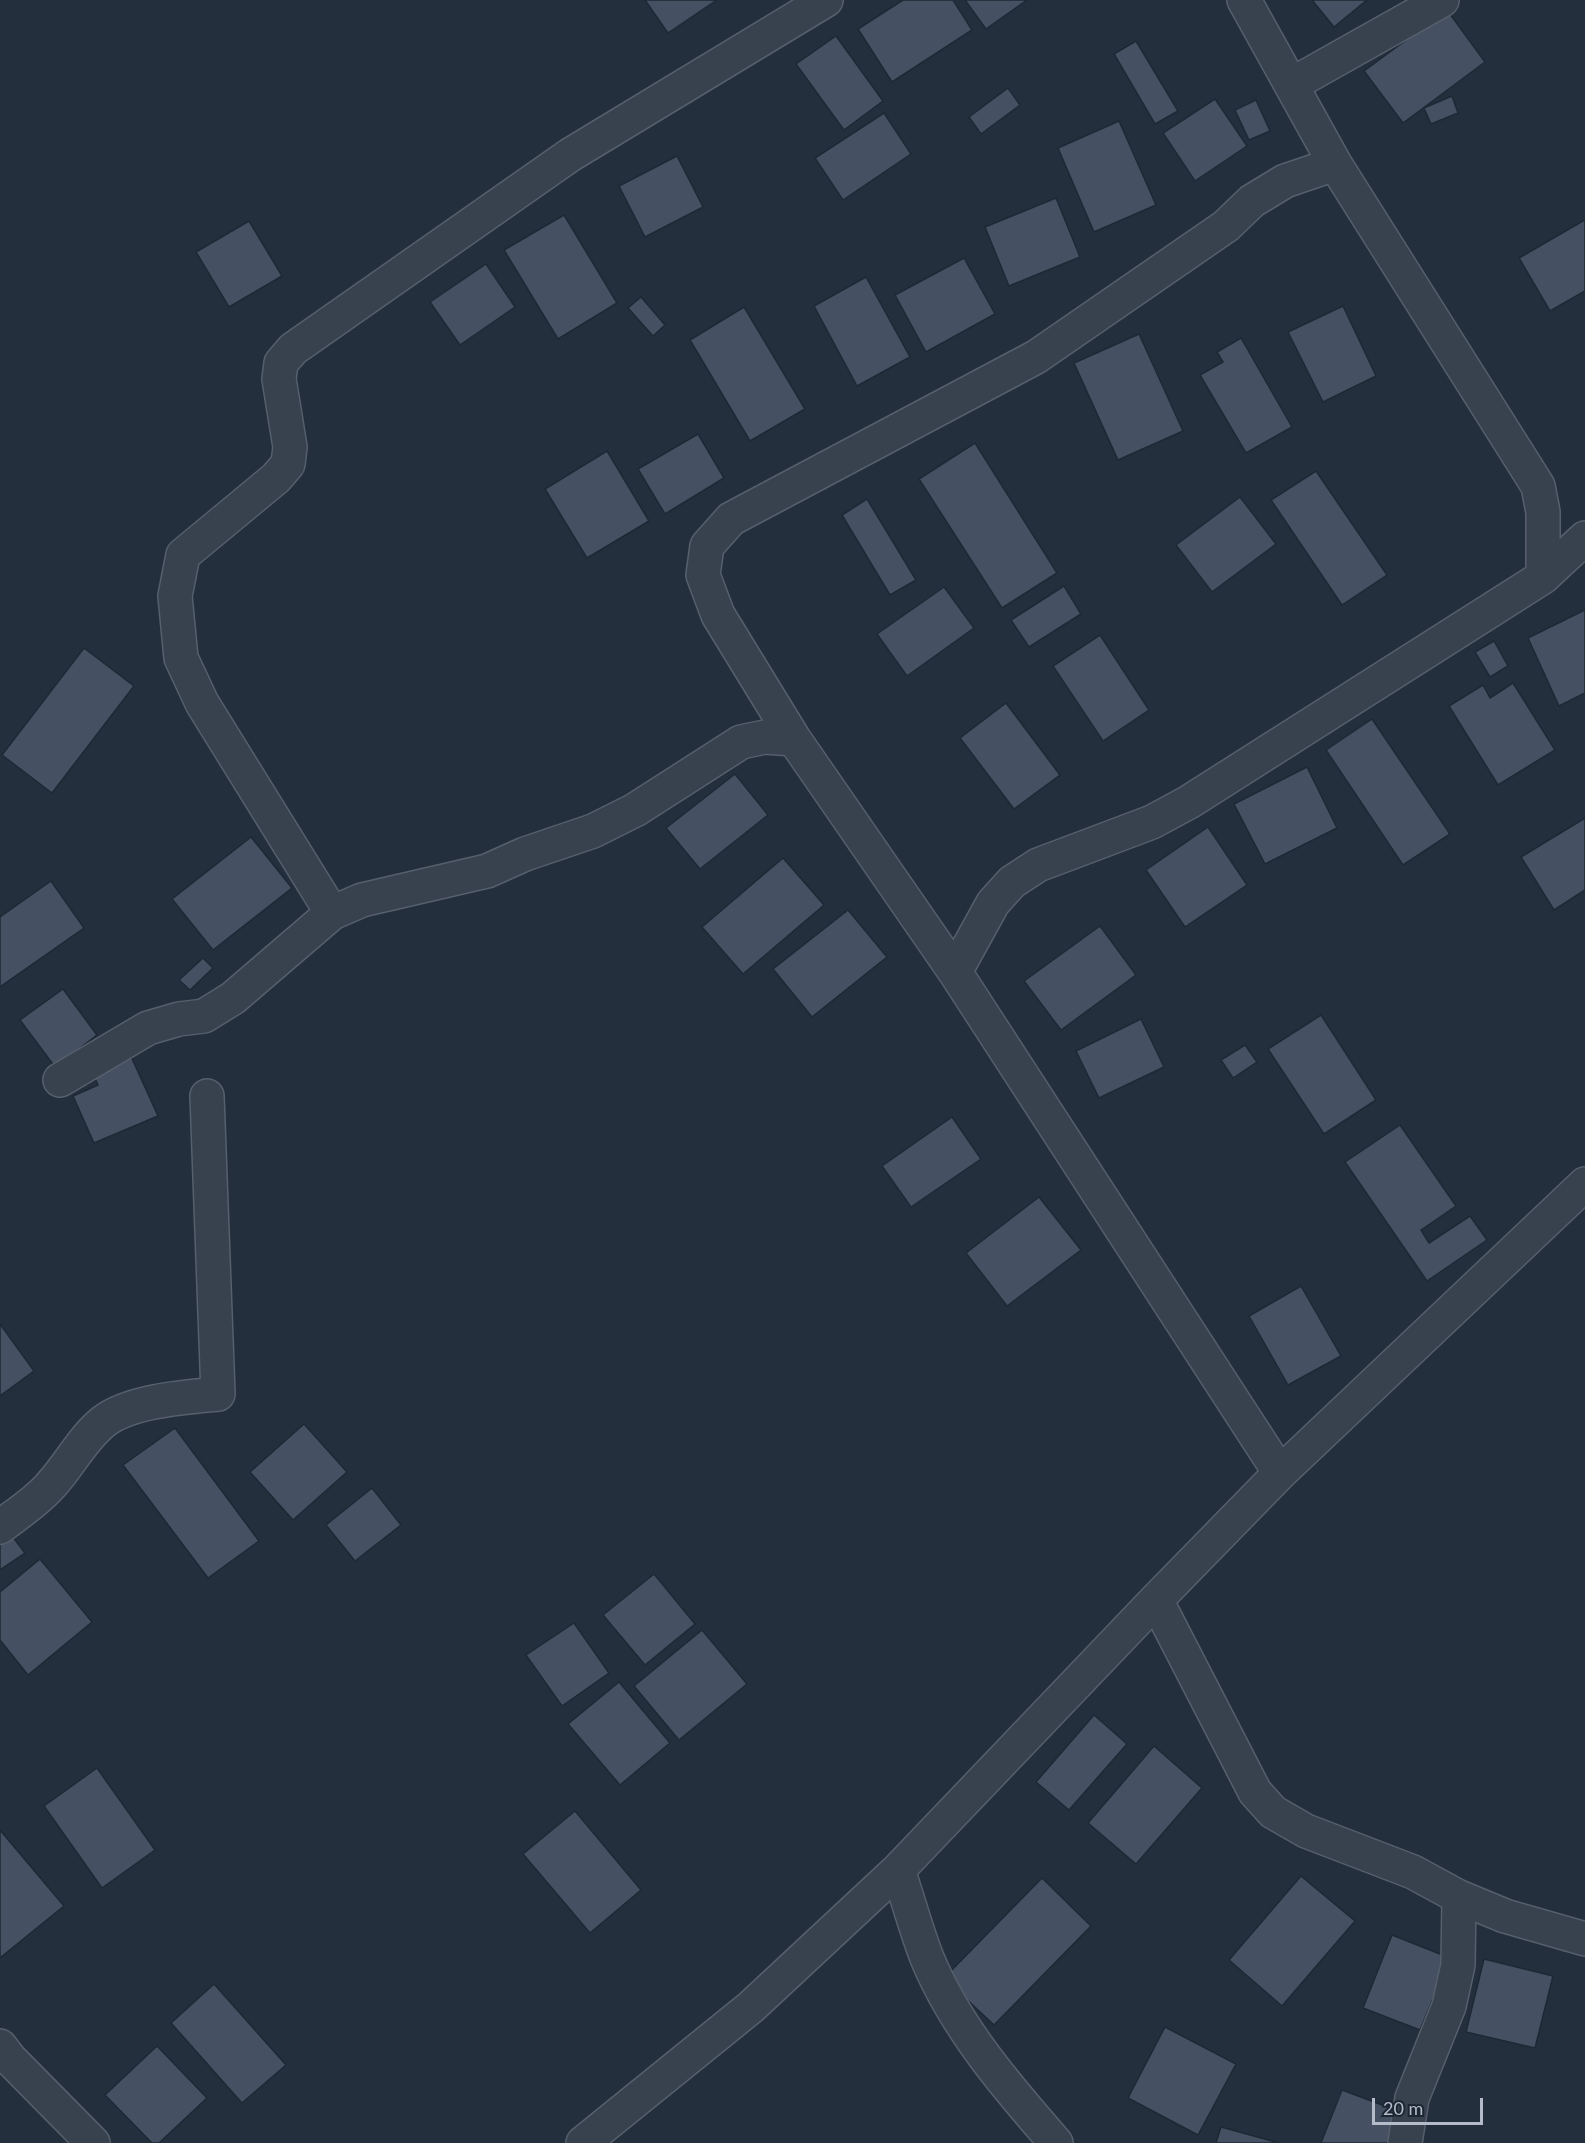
<!DOCTYPE html>
<style>
body{margin:0}
#map{position:relative;width:1585px;height:2143px;overflow:hidden;background:#242f3e;font-family:Lato,sans-serif}
canvas{display:block}
.scale{position:absolute;left:1372px;top:2098px;width:111px;height:27px;box-sizing:border-box;border:3px solid #b4bcc9;border-top:0;padding-left:8px;font-size:18px;line-height:21px;white-space:nowrap;color:#b4bcc9;-webkit-text-stroke:4px #1d2633;paint-order:stroke}
</style>
<div id="map">
<canvas width="1585" height="2143"></canvas>
<div class="scale">20 m</div>
</div>
<script>
const ctx = document.querySelector('canvas').getContext('2d');
ctx.lineJoin = 'round';
function paint(path, color) {
  ctx.fillStyle = color;
  ctx.fill(path, 'evenodd');
}
function strokePath(path, color, width, dash) {
  ctx.strokeStyle = color;
  ctx.lineWidth = width;
  ctx.lineCap = dash ? 'butt' : 'round';
  ctx.setLineDash(dash || []);
  ctx.stroke(path);
}
const building = new Path2D(`
 M645,0h72l-49,33z
 M903,0h50l19,30 -80,52 -34,-53z
 M965,0h62l-41,29z
 M1312,0h55l-33,27z
 M1447,10l38,52 -82,61 -39,-52z
 M836,36l47,65 -39,29 -48,-66z
 M1136,41l42,70 -23,13 -41,-70z
 M1008,88l12,17 -39,29 -12,-17z
 M1452,96l6,17 -27,11 -7,-16z
 M1215,99l32,47 -52,35 -32,-48z
 M1256,100l14,31 -21,9 -14,-30z
 M884,113l27,41 -68,46 -28,-42z
 M1119,121l37,84 -62,27 -36,-84z
 M677,156l26,51 -58,30 -26,-51z
 M1056,198l24,59 -71,29 -24,-59z
 M564,215l53,88 -59,36 -54,-89z
 M1585,220v71l-35,20 -31,-53z
 M249,221l33,55 -53,31 -33,-55z
 M964,258l31,56 -69,38 -31,-57z
 M486,264l29,43 -55,38 -30,-43z
 M866,277l44,80 -53,29 -43,-80z
 M641,297l24,28 -12,11 -25,-28z
 M1343,306l33,70 -53,26 -35,-70z
 M744,307l61,102 -55,32 -60,-101z
 M1139,334l44,97 -65,29 -44,-97z
 M1241,338l51,89 -46,26 -46,-78 23,-13 -6,-10z
 M698,434l26,44 -59,36 -27,-45z
 M975,443l82,130 -55,35 -83,-129z
 M607,451l42,70 -62,37 -42,-69z
 M1316,471l71,104 -45,30 -71,-105z
 M1240,497l36,47 -64,48 -36,-47z
 M867,499l49,81 -26,15 -48,-80z
 M1064,586l17,28 -52,33 -18,-27z
 M944,587l30,41 -67,48 -30,-42z
 M1585,610v83l-26,13 -31,-68z
 M1100,635l49,75 -46,31 -50,-75z
 M1494,641l14,25 -18,11 -15,-25z
 M84,648l50,38 -82,107 -50,-38z
 M1513,683l42,67 -57,35 -49,-79 34,-21 7,13z
 M1006,703l54,72 -46,34 -54,-71z
 M1372,719l78,115 -47,31 -77,-115z
 M1307,767l30,61 -72,36 -31,-60z
 M735,774l33,41 -68,54 -34,-41z
 M1585,818v72l-31,20 -33,-53z
 M1208,827l39,58 -62,42 -39,-57z
 M251,837l41,51 -79,62 -41,-51z
 M783,858l41,47 -81,69 -41,-47z
 M51,881l33,47 -84,59v-70z
 M848,910l39,47 -75,60 -39,-48z
 M1100,926l36,49 -75,55 -37,-49z
 M203,958l10,10 -23,22 -11,-10z
 M63,989l34,46 -42,32 -35,-47z
 M1321,1015l55,85 -52,34 -56,-85z
 M1141,1019l23,48 -65,31 -23,-47z
 M1245,1045l12,17 -24,16 -12,-18z
 M129,1052l29,64 -64,27 -21,-47 25,-11 -7,-16z
 M952,1117l29,42 -70,48 -29,-41z
 M1400,1125l56,81 -35,24 8,13 41,-27 17,24 -60,41 -82,-119z
 M1039,1197l42,53 -74,56 -41,-53z
 M1301,1286l40,70 -53,29 -39,-69z
 M0,1324l34,47 -34,25z
 M304,1424l43,48 -54,48 -43,-48z
 M175,1428l84,113 -51,37 -85,-113z
 M372,1488l29,37 -46,36 -29,-36z
 M9,1532l16,21 -25,17v-31z
 M40,1559l52,63 -64,53 -28,-35v-48z
 M654,1574l41,50 -50,41 -42,-50z
 M574,1623l35,50 -47,33 -36,-51z
 M702,1630l45,54 -68,56 -45,-54z
 M619,1682l51,61 -50,42 -52,-61z
 M1094,1715l33,29 -58,66 -33,-28z
 M1154,1746l48,42 -66,76 -48,-41z
 M97,1768l58,82 -53,38 -58,-82z
 M575,1811l66,79 -51,43 -67,-79z
 M0,1830l64,76 -64,52z
 M1301,1876l54,45 -73,85 -53,-46z
 M1042,1878l49,48 -97,99 -50,-47z
 M1392,1935l58,23 -30,72 -57,-22z
 M1484,1959l69,17 -18,72 -69,-16z
 M214,1984l72,81 -44,38 -71,-80z
 M1165,2027l71,37 -38,71 -70,-37z
 M157,2046l50,52 -48,45h-7l-47,-48z
 M1342,2090l67,25 -11,28h-77z
 M1221,2127l58,16h-63z`);
paint(building, '#455162');
strokePath(building, '#1f2835', 1.5);
const minor = new Path2D(`
 M1244,0l91,164 203,322 5,26v65
 M1291,85l151,-85
 M332,913l-130,-210 -21,-45 -6,-62 8,-41 93,-77 12,-14 2,-17 -11,-68 2,-16 12,-14 277,-194 256,-155
 M955,972l38,-69 19,-21 26,-17 114,-43 37,-20 354,-225 42,-39
 M60,1080l88,-52 31,-9 25,-3 29,-18 99,-85 30,-13 125,-29 38,-17 68,-23 42,-21 106,-68 24,-5 29,2
 M1280,1473l-325,-501 -161,-233 -76,-124 -15,-40 4,-29 24,-27 305,-162 190,-131 26,-25 33,-20 50,-17
 M0,1527c17,-13 36,-25 50,-41 19,-20 31,-46 53,-64 26,-21 82,-25 115,-28l-11,-298
 M1156,1600l99,192 18,20 33,19 107,41 46,25 46,19 80,23
 M898,1870c10,29 18,60 29,88 29,70 80,129 129,185
 M0,2046l10,13 83,84
 M583,2143l168,-136 147,-137 258,-270 124,-127 305,-289
 M1405,2143l7,-45 37,-92 9,-41 1,-68`);
strokePath(minor, '#565f6c', 36);
strokePath(minor, '#38414e', 33);
</script>
